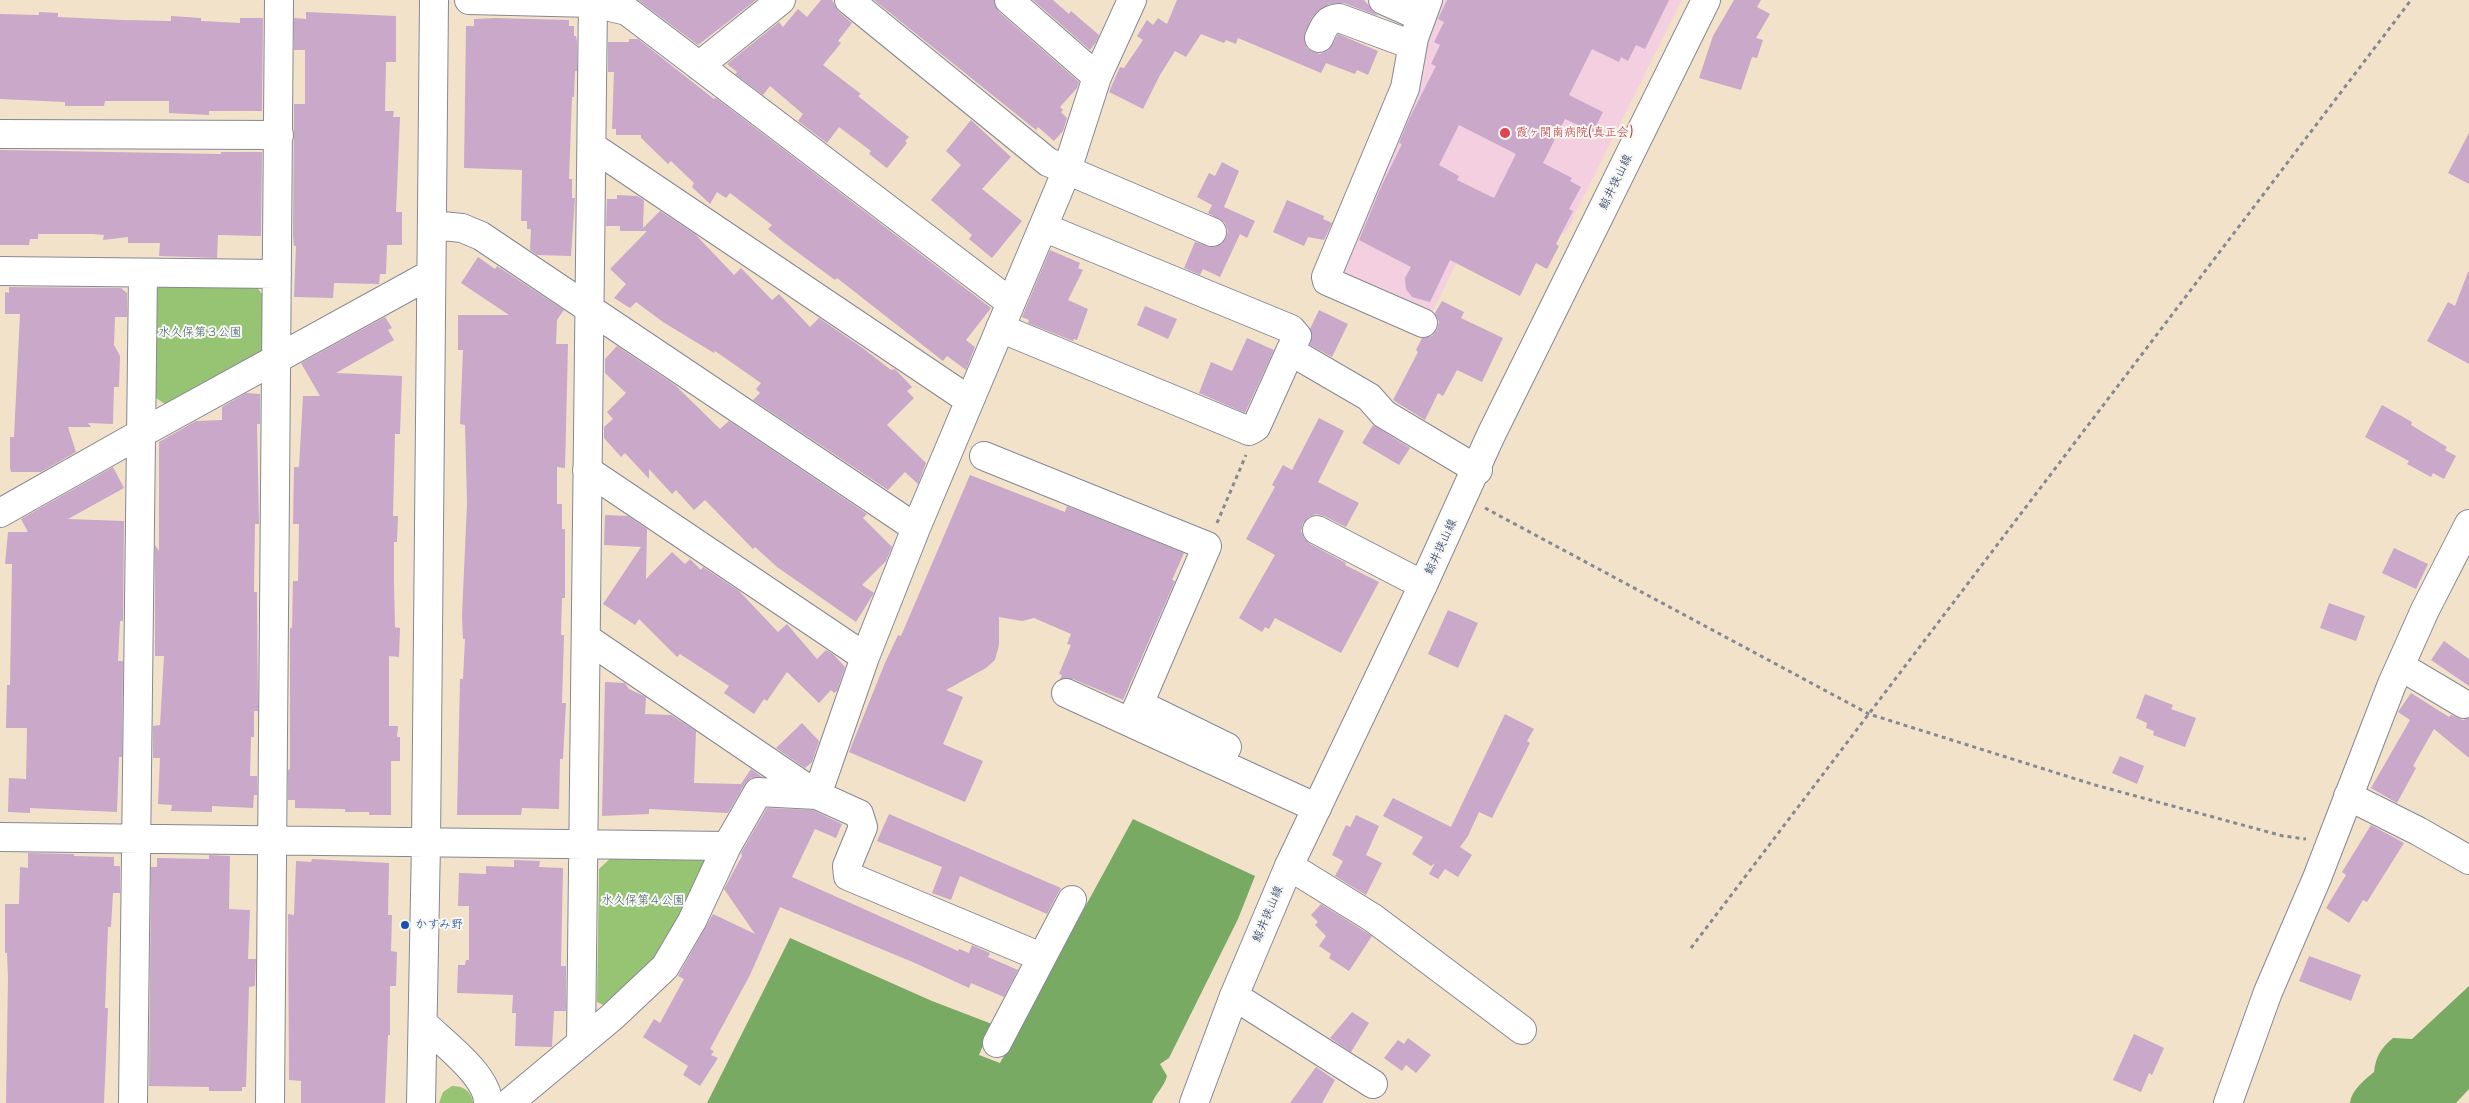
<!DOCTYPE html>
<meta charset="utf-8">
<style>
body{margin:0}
canvas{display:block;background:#f2e2ca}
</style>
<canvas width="2469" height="1103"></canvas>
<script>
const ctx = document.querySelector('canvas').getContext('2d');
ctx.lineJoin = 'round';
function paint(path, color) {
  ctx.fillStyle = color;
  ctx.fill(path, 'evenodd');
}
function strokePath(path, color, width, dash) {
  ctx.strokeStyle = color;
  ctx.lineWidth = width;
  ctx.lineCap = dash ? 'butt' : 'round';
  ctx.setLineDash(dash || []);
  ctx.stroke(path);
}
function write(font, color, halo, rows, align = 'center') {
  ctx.font = font + ' "Playpen Sans","Klee One",sans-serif';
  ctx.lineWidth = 4;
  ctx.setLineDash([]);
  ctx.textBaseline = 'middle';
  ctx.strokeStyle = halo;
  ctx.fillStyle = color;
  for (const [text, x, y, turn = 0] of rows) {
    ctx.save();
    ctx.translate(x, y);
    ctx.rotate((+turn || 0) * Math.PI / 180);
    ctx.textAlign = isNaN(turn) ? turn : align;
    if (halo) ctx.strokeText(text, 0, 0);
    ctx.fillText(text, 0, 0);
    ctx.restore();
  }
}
paint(new Path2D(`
 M1435,0h247l-117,234 -76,-38 -60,123 -90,-38z`), '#f3cfdf');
paint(new Path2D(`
 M162,284l93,1 10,13 1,45 -8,14 -90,49 -18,-12 1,-98z
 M613,856l93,2 4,10 -48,91 -54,48 -11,-5 2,-133z
 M452,1086c12,0 19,5 21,17h-34l4,-11z`), '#97c472');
paint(new Path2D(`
 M1133,819l122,57 -17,43 -69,139 -9,6 7,12c-3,11 -11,17 -15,27h-445l83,-165 142,63 60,23 -13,31 21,8z
 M2469,986v103l-13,14h-106c1,-12 14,-23 24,-31 2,-16 7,-24 19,-34l19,1z`), '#79aa64');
paint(new Path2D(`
 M638,0h118l-58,45z
 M821,0h11l7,12 13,11 -14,18 3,2 -18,22 38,29 -3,2 51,41 -4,4 2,2 -20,25 -18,-14 2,-3 -32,-24 -12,16 -29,-22 5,-7 -33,-28 -7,9 -28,-21 2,-2 -10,-8 52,-42 4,5 15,-18 9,8z
 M874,0h120l5,12 80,70 -2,6 -17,19 3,3 -2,2 6,6 -4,13 -9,10 -16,-14 -2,3z
 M1033,0h20l16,14 2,-3 28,24 -3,7 -6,8z
 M1177,0h187l14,16 -34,-13 -15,1 -16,12 -8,16 -1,8 3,8 6,4 7,2 9,-4 9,-16 40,17 -10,24 -11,-5 -2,4 -29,-11 -5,10 -83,-35 -2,6 -10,-4 -2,3 -23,-9 -15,23 -11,-6 -15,24 -17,34 -34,-17 11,-25 4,1 19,-28 -6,-4 10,-16 6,5 5,-7 9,6z
 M1447,0h222l-24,49 -9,-4 -8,16 -7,-4 -2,5 -27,-13 -23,46 34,17 -10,20 -28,-13 -22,44 29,15 -2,3 11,6 -12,22 4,2 -17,33 3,2 -12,23 -11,-6 -16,33 -70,-36 -20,42 -18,-5 -6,-8 -1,-11 6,-11 -52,-27 22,-53 21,-43 -3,-1 10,-24 27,-53 -5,-2 9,-19 -6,-3 10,-20 -6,-3zM1459,125l57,29 -22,44 -37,-18 2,-4 -20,-11z
 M1734,0h27l-4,7 13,7 -14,24 7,2 -6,18 -5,-1 -11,33 -42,-12 14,-42z
 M39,12l19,1v4l65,3 48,1v-5l30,2v3l39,2v-5h23l-1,93h-53v4l-40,-2v-12h-64l-1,5h-39v-4l-65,-3v-85l39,1z
 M306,12l90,4v46h-10l-1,49h9l-1,6h7l-4,95h6v33h-15l-1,29h-6l-1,10 -45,-1 -1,15 -39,-1 2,-51h-2l-1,-10 1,-132h11v-54h-11v-32l12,1z
 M495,18l74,2v6h5v10h2l1,6v29h-2l-1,26h-2l-3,82h3v19h3l-4,58 -34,-1 -7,-5 1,-21h-4v-8h-6l1,-51 -58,-2 2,-142h8v-7z
 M629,39h9l76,60 2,-1 275,210 -25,32 9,7 -9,23 -19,-14 -4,5 -106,-83 -2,2 -50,-37 -17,-14 4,-4 -42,-32 -4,5 -9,-6 -7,12 -18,-17 2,-4 -23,-22 -3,3 -27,-26v-3h-25v-6h-4l2,-57h-6v-30h21z
 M971,120l40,37 -29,32 40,32 -30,37 -23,-19 3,-4 -41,-35 30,-35 -15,-14z
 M2469,133v51l-21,-11z
 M0,150l221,4v-2h41l-1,84 -43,-1 -1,23 -58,-2 1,-13h-32v-6l-25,3 1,-5 -11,-1h-55v5h-8l-1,6h-29z
 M1222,162l17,9 -15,36 31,14 -8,17 -7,-4 -20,43 -17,-8 -3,6 -16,-7 11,-26 19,5 8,-3 4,-6 2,-7 -3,-8 -17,-10 4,-8 -15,-8 12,-24 6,3z
 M617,195l20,1 7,4 -1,28 17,-17 35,23 39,41 7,-7 31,32 7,-6 31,33 9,-9 45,31 27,21 4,-1 17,18 -5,4 7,7 -27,27 39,38 -8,21 -13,-12 -17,18 -135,-90 7,-7 -4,-4 5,-6 -46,-32 -1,2 -51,-31 -27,-20 -6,6 -16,-10 12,-14 -16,-15 37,-38h-27v-5h-14l1,-27h10z
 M1287,200l37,16 -1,3 9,4 -8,17 -16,-3 -4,9 -31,-14z
 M1050,250l30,13 -2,5 5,2 -15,30 20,9 -11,31 -3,-1 -1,2 -45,-18 1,-3 -7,-3z
 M478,257l17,12 2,-3 67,44 -7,10 -1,24h12l-3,124 -8,-1v37h5v25h3v69h-3l-1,37h3l-2,68h4l-3,56h-3l-1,50 -37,-1 -1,7h-64l3,-136h3l2,-40h-2l-1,-23 5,-113 -2,-78 -5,-1 3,-74h-5v-35h51l-48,-32z
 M2468,272h1v92l-42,-23 21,-39 7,4z
 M9,287l112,1 6,5v24h-12l-1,28 6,11 -1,31h-5l-1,37 -25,-1 3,4h-23l8,25 -35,20h-30l-1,-4v-31h4l6,-123h-15v-22l4,1z
 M1442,301l22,11 -3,6 42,20 -21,44 -25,-12 -14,26 -5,-3 -13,27 -32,-20 25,-48 -2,-2 6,-12 10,-2 5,-6 2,-8 -4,-9z
 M1145,306l32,13 -9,20 -31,-14z
 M1319,310l29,14 -16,33 -22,-12 2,-11 -2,-5z
 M385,317l7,11 -4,2 6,10 -58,33 66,3 -2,58h-5l-2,82h5l-1,26h-3v41l1,44 5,1 -1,29 -10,-1v70h9l-1,11h3v24h-9v54h-22v-3h-24v-3l-50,-1v-8h-7v-30l2,-1v-141h2l1,-47h5l1,-57h-6l1,-57h5l4,-71h17l-19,-33z
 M1247,338l27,12 -29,63 -46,-20 12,-31 21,9z
 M617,346l58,39 45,44 9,-8 138,93 -4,4 29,29 -6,14 -24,24 12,8 -18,29 -79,-55 -22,-20 -2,2 -48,-49 -11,10 -18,-20 -4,4 -23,-25v10l-24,-26 -4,4 -17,-19v-11l9,-8 -6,-7 19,-19 -21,-20v-14z
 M246,393l14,1v30h-3l2,100h-4l-1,68h3l1,119h-4v26h-3l-1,39h7v19h-3l-1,13 -41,-2v6l-41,-1 1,-6 -14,-1 2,-46h-7v-32l7,-1 4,-69h-9v-111l4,6v-109l37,-21 26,-1v-13z
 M2382,405l30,17 -1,3 36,22 -2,3 11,6 -12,23 -11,-6 -2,4 -24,-13 2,-3 -44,-24z
 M1319,418l25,13 -26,51 41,21 -13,24 -22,-11 -8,-2 -7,3 -6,6 -2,8 3,7 6,6 36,19 -1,2 34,17 -38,71 -66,-35 -6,11 -4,-2 -3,5 -23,-14 36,-63 -29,-16 29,-52 -3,-2 11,-20 9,5z
 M1373,425l37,23 -11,17 -37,-22z
 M113,467l11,21 -56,31 56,2 -1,100h-3l-2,40h5l-1,96h-3l-2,55 -87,-4v5l-22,-1 1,-34 17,1 1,-51h-21l1,-43h3l2,-121h-7l3,-32h20l-7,-13z
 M970,475l95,37 2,-6 117,47 -12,27 3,1 -52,119 -50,-21h-13l2,-4 -3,-1 12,-29 -4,-1 4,-10 -37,-16 -12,3 -23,-4v28l-4,15 -9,8 -40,22 17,7 -20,47 40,17 -18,41 -116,-50 36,-89 13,-28 3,1z
 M605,515l23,1 19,13 -1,50 26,-27 13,12 5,-5 11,11 2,-3 36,24 39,41 9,-8 30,35 9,-9 7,4 12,13 -8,24 -3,2 -3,-3 -12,13 -32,-31 -20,29 -3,-2 -10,15 -30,-21 5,-7 -49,-32 -3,3 -38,-38 -4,6 -32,-21 38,-57 -37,-2z
 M2394,548l34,16 -12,25 -34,-16z
 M2329,603l36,13 -9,25 -36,-13z
 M1448,610l30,13 -20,45 -30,-14z
 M2444,641l25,18v27l-38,-26z
 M605,682l20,1 4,6 17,8 -1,17 26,1 25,16 -2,52 47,1 10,-15 11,8 -11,1 -6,6 -17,29 -79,-4v5l-47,2z
 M2411,693l38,24 2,-2 12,5 6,-2v40l-35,-29 -21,37 3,2 -19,35 -26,-15 39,-68 -12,-8z
 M2145,694l28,11 -2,4 25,9 -11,29 -32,-12 1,-4 -8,-3 1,-5 -11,-5z
 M1505,714l29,15 -7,12 3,2 -38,75 -13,-6 -11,24 -8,11 12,8 -14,22 -13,-8 -7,10 -9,-5 6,-11 -4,3 -19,-12 11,-17 -40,-21 10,-18 58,29z
 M802,723l17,18 -7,21 -7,6 -29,-20z
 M2120,756l24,10 -7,18 -25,-11z
 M767,808l46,2 29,14 -6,14 -21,-9 -23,48 166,74 1,-2 10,4 3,-8 18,8 -2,4 30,13 -14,27 -33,-14 -2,5 -54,-25 -135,-56 -30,68 -40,74 4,2 -3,4 7,3 -18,28 -17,-11 5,-9 -45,-29 11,-18 6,4 24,-44 -6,-3 35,-62 42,20 -31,-45 18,-33 -1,-3z
 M889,814l172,74 -2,3 -12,23 -87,-38 -9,24 -19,-7 10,-26 -65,-26z
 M1356,815l23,11 -13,29 16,8 -16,32 -31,-19 8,-15 -11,-6 14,-30 4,2z
 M2371,825l33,18 -37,59 -4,-2 -14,23 -23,-15 20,-33 -4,-3z
 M28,853l46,1v2l40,1v9h6v27h-7l-2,34h-3l-3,81h3l-4,95h-98l2,-125 -1,-25h-2v-49h14l1,-37 8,1z
 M209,855l21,1 -1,53 21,1 -2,49h8l-1,27 -6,1 -3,100h-4v4h-33v-4l-60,-1 2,-219h6v-9l52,1z
 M312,859l77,4 -1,52h4l-1,36 6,1 -1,34h-6v49h-2l-3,68h-84v-22l-12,-1 -1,-166 6,1 2,-54 15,1z
 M514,860l26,1 -1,6 24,1 -2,98h5v45h-12l-2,36 -37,-1 1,-33h-4l1,-18 -56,-2 1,-28h7l1,-5h3v-54h-11l1,-33 27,1v-8l28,1z
 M1321,904l51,32 -23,35 -20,-13 2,-4 -12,-8 7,-10 -11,-11 3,-3 -7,-7z
 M2309,956l52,19 -10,26 -52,-20z
 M1352,1012l17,11 -18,29 -21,-14z
 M2134,1034l30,14 -12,27 -3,-2 -8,19 -28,-12z
 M1408,1038l23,17 -15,18 -10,-8 -4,6 -18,-13 14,-18 6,4z
 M1316,1067l19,13 -13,23h-32z`), '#caa8c9');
const minor = new Path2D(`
 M469,0l124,3 34,8 383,291
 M849,0l199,162 164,70
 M1009,0l88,77
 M1383,0l38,17
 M1319,38c5,-11 7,-19 20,-20l73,27
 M699,66l82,-66
 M0,134l279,1
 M593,147l376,253
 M432,225l30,3 19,8 435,292
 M0,271l277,3
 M1423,323l-96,-42 -1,-4 79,-189 9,-50 14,-38
 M1000,328l249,103 7,-4 41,-91 -6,-7 -248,-102
 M1290,351l79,46 15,17 94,56
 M984,456l223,90 -68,158
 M587,470l278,187
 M0,513l140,-79 291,-160
 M1317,530l106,55
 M586,638l231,157 42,19 4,13 -16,39 1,10 193,81
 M2400,666l64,38
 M1066,693l251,115
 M1131,721l8,-17 88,43
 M817,795l48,-138 51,-129 151,-358 30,-93 35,-77
 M2348,796l70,35 51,29
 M0,837l727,9
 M1289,866l84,52 149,112
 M1234,996l139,88
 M423,1023c19,19 65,52 65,80
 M581,1043c3,-348 9,-695 12,-1043
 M997,1043l75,-143
 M133,1103l10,-830
 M270,1103l9,-1103
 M421,1103l5,-260 8,-843
 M509,1103l103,-86 53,-50 27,-46 35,-75 31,-54 59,3
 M2228,1103l40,-111 49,-114 75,-194 33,-74 44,-86`);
const major = new Path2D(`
 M1194,1103l40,-107 55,-130 134,-281 68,-150 215,-435`);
strokePath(minor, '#868894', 30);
strokePath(major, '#868894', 30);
strokePath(new Path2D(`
 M1485,508l384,206 226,71 188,51 23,3
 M1217,523l29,-68
 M1691,948l720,-948`), '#868894', 3, [4, 4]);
strokePath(minor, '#fff', 28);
strokePath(major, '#fff', 28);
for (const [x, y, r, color] of [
 [1505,133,6,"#e0444e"],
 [405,925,5,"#1a4fb4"]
]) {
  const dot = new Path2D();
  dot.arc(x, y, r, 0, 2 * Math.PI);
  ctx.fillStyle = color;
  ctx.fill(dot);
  strokePath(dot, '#f6f6f2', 2);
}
write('12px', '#be3a42', '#f6f6f2', [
 ["霞ヶ関南病院(真正会)",1516,133]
], 'left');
write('12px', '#1b2f5e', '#f6f6f2', [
 ["鯨井狭山線",1616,182,-64],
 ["鯨井狭山線",1441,547,-65],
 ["鯨井狭山線",1268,914,-67]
]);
write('12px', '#405c64', '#f6f6f2', [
 ["水久保第３公園",200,333],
 ["水久保第４公園",643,901]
]);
write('12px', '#164399', '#f6f6f2', [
 ["かすみ野",415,925]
], 'left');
</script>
